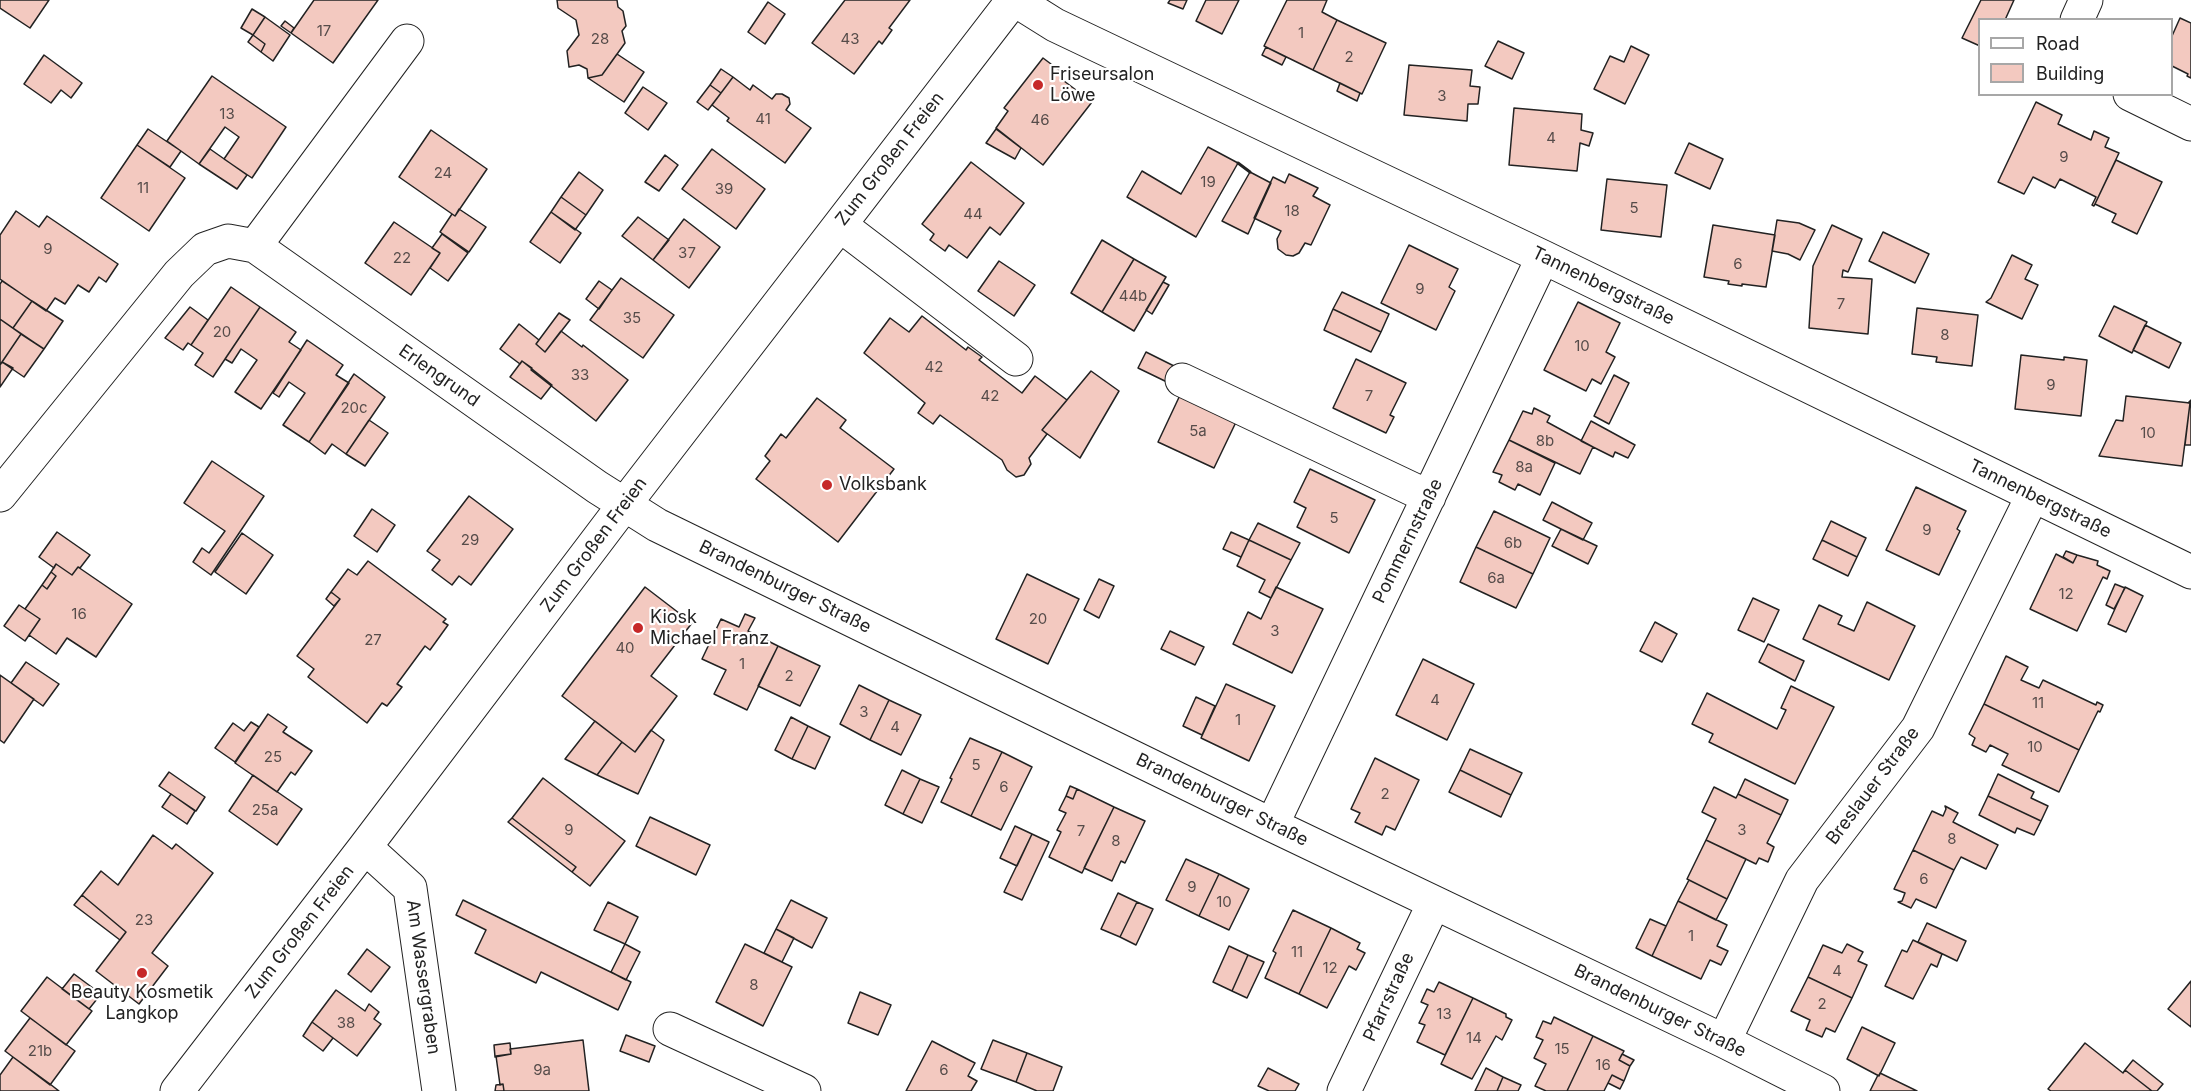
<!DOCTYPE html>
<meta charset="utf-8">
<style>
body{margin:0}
#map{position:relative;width:2191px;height:1091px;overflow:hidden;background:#fff;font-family:Inter,sans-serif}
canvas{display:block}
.legend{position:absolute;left:1978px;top:18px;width:195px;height:78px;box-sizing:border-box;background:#fff;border:2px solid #a7a7a7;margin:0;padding:8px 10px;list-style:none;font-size:18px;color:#222}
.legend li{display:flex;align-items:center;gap:12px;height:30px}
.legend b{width:30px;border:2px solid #a7a7a7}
</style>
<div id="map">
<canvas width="2191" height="1091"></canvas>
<ul class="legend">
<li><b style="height:8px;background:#fff"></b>Road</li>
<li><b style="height:16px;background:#f3c9c0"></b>Building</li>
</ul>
</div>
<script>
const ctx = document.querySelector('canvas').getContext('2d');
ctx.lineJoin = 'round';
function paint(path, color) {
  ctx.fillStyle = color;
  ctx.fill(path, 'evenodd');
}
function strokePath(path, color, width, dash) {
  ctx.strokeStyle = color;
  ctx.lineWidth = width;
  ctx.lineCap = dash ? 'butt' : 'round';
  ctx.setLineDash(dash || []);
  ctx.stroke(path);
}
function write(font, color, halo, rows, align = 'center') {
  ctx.font = font + ' Inter,sans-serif';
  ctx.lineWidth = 4.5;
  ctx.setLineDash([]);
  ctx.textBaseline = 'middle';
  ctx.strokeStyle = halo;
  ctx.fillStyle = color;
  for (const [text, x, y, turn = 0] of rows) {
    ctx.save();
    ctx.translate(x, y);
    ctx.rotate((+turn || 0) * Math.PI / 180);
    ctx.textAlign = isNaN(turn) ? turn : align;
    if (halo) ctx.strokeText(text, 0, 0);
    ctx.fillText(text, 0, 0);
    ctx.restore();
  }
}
const building = new Path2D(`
 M0,0h49l-19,28 -30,-20z
 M314,0h64l-45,63 -42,-30z
 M557,0h60l1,7 5,4 3,15 -4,5 3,12 -23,32 -14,3 -1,-9 -8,-4 -10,2 -2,-16 12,-16 -3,-15 -18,-12z
 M845,0h65l-21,28 3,2 -10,14 -3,-3 -25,33 -42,-31z
 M1170,0h17l-4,9 -15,-6z
 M1206,0h33l-17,34 -26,-13z
 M1287,0h40l-5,12 15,8 -24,50 -49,-24z
 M1981,0h33l-9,20h-25v26l-18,-8z
 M768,2l17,12 -20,30 -17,-12z
 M252,9l13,8 -12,18 -12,-7z
 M265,17l25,18 -17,26 -12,-9 4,-8 -12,-9z
 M2180,18l11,5v55l-4,-2 1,-2 -16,-8v-30z
 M1337,20l49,23 -24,51 -49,-24z
 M285,21l9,7 -3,5 -10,-7z
 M253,35l12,9 -4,8 -13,-10z
 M1498,41l26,12 -12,26 -27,-13z
 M1631,46l18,9 -24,49 -31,-15 16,-33 14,6z
 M1266,47l20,10 -4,8 -20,-10z
 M617,54l27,18 -20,30 -36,-24 14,-3z
 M44,55l38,28 -11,15 -10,-8 -10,13 -27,-19z
 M1043,58l20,15 -3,5 32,24 -49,63 -47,-37 12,-17 -4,-3z
 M1409,65l63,5 -2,16 10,1 -2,17h-10l-1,17 -63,-6z
 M721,69l12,8 -12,16 -11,-8z
 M212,76l74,51 -34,51 -28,-19 15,-22 -14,-10 -26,37 -32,-23z
 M733,77l17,13 3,-5 19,14 4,-5h6l7,4 1,6 -4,6 25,18 -26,35 -58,-42 2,-3 -17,-13z
 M1340,83l20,10 -3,8 -20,-10z
 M710,85l11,8 -13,17 -11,-8z
 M643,87l24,16 -19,27 -23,-17z
 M2036,102l26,13 -4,9 33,16 3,-9 15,7 -4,9 14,6 -25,53 -2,-1 4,-8 -36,-18 -5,9 -22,-11 -9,17 -26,-12z
 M1514,108l68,6 -1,16 12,3 -4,13 -9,-3 -3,28 -68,-6z
 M148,129l33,22 -11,16 -33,-22z
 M996,129l25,19 -6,11 -29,-16z
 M431,130l56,39 -32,47 -56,-39z
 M1689,143l34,16 -13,30 -35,-16z
 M137,145l48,33 -36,53 -48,-33z
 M1208,147l30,16 -42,74 -69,-40 15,-26 39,23z
 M210,149l37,26 -10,14 -38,-25z
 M712,149l53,40 -29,40 -54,-40z
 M665,155l13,10 -19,26 -14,-9z
 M2116,160l46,22 -25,52 -25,-12 4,-8 -21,-10z
 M971,162l53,41 -24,32 -10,-8 -23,31 -18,-13 -4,6 -15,-11 4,-6 -12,-10z
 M579,172l24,18 -17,25 -25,-18z
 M1250,172l21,11 -23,51 -26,-13z
 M1289,174l29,14 -5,8 17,9 -19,40 -6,-2 -6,10 -6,3 -7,-1 -8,-6 -1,-10 4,-8 -27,-13 19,-41 12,6z
 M1607,179l60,6 -6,52 -60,-7z
 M561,197l25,18 -11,15 -24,-18z
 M459,209l27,18 -17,25 -29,-20 12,-18 3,2z
 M16,211l23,16 8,-11 71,48 -12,18 -7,-5 -10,15 -11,-7 -13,19 -10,-6 -9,13 -46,-32v-44z
 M551,212l30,21 -21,30 -30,-21z
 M638,217l31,23 -16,20 -31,-24z
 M684,219l36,28 -31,41 -36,-28z
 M1777,220l22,3 16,7 -15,30 -12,-6 -16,-3z
 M394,222l46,31 -29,42 -46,-32z
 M1713,225l62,10 -9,52 -24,-3v2l-14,-2 1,-3 -25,-4z
 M1832,225l30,14 -14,33 -5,-2 -1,7 30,2 -4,55 -59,-6 4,-62z
 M1883,232l46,22 -14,29 -46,-22z
 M442,234l26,19 -20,28 -18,-13 10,-15 -8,-5z
 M1102,240l32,19 -32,53 -31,-19z
 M1409,245l49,24 -9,18 6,4 -19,39 -55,-27z
 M2012,255l20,10 -7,14 13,6 -16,34 -36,-17 5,-4z
 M1134,259l32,18 -32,54 -32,-19z
 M999,261l36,24 -21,31 -36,-25z
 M621,278l53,37 -31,43 -53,-38z
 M2,281l30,20 -19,27 -13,-9v-35z
 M599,281l13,9 -13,19 -13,-10z
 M1163,282l6,3 -17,29 -6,-4z
 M231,287l29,20 -47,70 -18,-12 8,-12 -12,-8z
 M1342,292l47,22 -8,18 -48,-23z
 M32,301l31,20 -19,28 -31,-21z
 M1578,302l42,21 -14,29 9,5 -14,27 -9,-5 -6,12 -42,-21z
 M2114,306l33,16 -15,31 -33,-17z
 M190,307l18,13 -17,25 -3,-2 -5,7 -18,-12z
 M260,307l36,25 -7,10 12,8 -40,59 -26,-17 22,-32 -16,-11 -9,14 -7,-4z
 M1917,308l61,7 -6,51 -36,-4 1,-5 -25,-3z
 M1333,309l48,23 -10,20 -47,-22z
 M559,313l11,7 -25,32 -9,-8z
 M922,316l44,34 2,-3 14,10 -3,3 43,33 13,-17 32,24 -25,30 5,4 -18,24 2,6 -7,11 -8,2 -9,-7 -5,-10 -62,-45 -7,9 -15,-11 7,-10 -61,-50 26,-35 19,14z
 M0,319l21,15 -21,31z
 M519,324l20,16 -3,4 9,8 16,-21 21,16 1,-2 45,35 -32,41 -65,-51 1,-2 -10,-7 -2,3 -20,-15z
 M2145,325l36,18 -12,25 -36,-18z
 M21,334l23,15 -20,28 -22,-15z
 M307,340l36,25 -7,10 13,8 -40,59 -26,-17 22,-32 -16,-11 -10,15 -6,-4z
 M1146,352l30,15 -7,16 -31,-15z
 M2021,355l43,5v-3l23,3 -6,56 -66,-7z
 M1356,359l50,24 -16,32 4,2 -8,16 -53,-25z
 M522,361l30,24 -11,14 -31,-22z
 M2,362l11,6 -13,19v-22z
 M1091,371l28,20 -39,67 -38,-28z
 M354,374l31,23 -39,57 -14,-10 -7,10 -16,-12z
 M1614,375l15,8 -20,41 -15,-8z
 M1181,393l56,27 -23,48 -56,-26z
 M2126,396l64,7 -8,63 -83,-10 17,-36 7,1z
 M817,398l29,22 -6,8 54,41 -56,73 -82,-63 14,-18 -5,-5 16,-22 5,4z
 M2191,400v45h-6l5,-42h-2z
 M1534,408l16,8 -3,6 46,25 -13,27 -71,-34 14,-29 9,3z
 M369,420l19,13 -23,33 -19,-12z
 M1591,421l44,24 -7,13 -13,-6 -2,5 -32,-16z
 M1509,440l46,23 -15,32 -22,-11 -3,6 -16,-8 3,-7 -9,-3z
 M212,461l52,35 -53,79 -18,-13 9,-14 7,5 16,-22 -41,-28z
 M1310,469l65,31 -26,53 -52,-26 9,-19 -12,-6z
 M1916,487l50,24 -9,18 3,2 -21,44 -53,-25z
 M469,496l44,33 -42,56 -12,-9 -7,9 -20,-15 8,-10 -13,-9z
 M1552,502l40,21 -9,17 -40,-20z
 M372,509l23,16 -18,27 -23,-16z
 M1494,511l56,27 -17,36 -57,-27z
 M1831,521l35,17 -9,19 -35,-17z
 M1258,523l42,20 -9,17 -42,-20z
 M1561,529l36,17 -9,18 -36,-18z
 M57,532l33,23 -10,13 -2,-1 -6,8 -16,-11 -2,4 -15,-11z
 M1231,532l18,8 -8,17 -18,-8z
 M242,533l31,22 -27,39 -31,-22z
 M1249,540l42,20 -20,38 -12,-6 6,-12 -28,-14z
 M1822,540l35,17 -9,19 -35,-17z
 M1476,547l57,27 -17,34 -56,-26z
 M2066,551l11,4 -4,8 -10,-6z
 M2056,554l17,9 4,-8 21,6 -1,4 13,6 -3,8 -4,-2 -26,54 -47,-22z
 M368,561l78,58 -3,3 5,3 -18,25 -5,-4 -28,38 5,3 -15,19 -5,-3 -15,20 -59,-46 6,-8 -17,-13 43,-57 -9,-7 17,-23 9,6z
 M56,564l16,11 6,-8 54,37 -36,53 -29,-19 -11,16 -27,-19 11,-16 -15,-10 17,-24 5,4 9,-13 -5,-4z
 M51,572l5,4 -9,13 -5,-4z
 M1027,574l52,25 -31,65 -52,-25z
 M1099,579l15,7 -15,32 -15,-8z
 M2115,584l10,4 -11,21 -8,-4z
 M645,587l47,36 -41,53 26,20 -42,56 -73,-56z
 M1276,587l47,22 -31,64 -59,-29 15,-32 13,7z
 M2125,587l18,9 -17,36 -18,-8z
 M331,592l9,7 -6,7 -8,-7z
 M1753,598l26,12 -15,32 -26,-12z
 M1867,602l48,24 -26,54 -86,-41 16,-34 23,11 -4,8 16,7z
 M19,605l21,14 -15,22 -21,-15z
 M745,614l10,4 -7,13 30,15 -31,64 -33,-16 12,-24 -24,-11 19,-40 18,8z
 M1655,622l22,12 -15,28 -22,-11z
 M1170,631l34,16 -9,18 -34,-16z
 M1768,644l36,17 -9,20 -36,-19z
 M778,646l42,20 -20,40 -42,-20z
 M2006,656l22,11 -7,13 18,8 4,-8 53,25 1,-3 6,3 -3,7 -2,-1 -19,39 -95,-46z
 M1423,659l51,25 -27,56 -51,-25z
 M26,662l33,22 -16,22 -32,-23z
 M0,675l34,24 -30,44 -4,-3z
 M1226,684l49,22 -26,55 -48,-23z
 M859,685l30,15 -19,40 -30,-16z
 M1791,686l43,21 -39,77 -86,-42 4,-8 -21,-10 15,-31 70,36 9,-19 -5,-2z
 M1196,697l19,9 -13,29 -19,-9z
 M889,700l32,15 -20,40 -31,-15z
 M1984,704l95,46 -20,42 -57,-27 6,-11 -18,-9 -4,7 -14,-7 3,-7 -6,-4z
 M268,714l19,13 -4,5 29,19 -17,24 -4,-3 -14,20 -42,-29z
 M791,717l17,9 -16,33 -17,-9z
 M595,721l27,21 -25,33 -32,-16z
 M251,722l8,5 -24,35 -20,-14 18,-25 11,8z
 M808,726l22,11 -15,32 -23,-10z
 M651,730l13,10 -26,54 -41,-19 25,-33 13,10z
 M970,738l32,14 -31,64 -30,-14 11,-23 -2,-1z
 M1470,749l52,24 -11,22 -51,-25z
 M1002,752l30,15 -31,63 -30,-14z
 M1375,758l44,22 -24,50 -9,-4 -4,9 -27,-13 5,-9 -9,-4z
 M902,770l18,9 -17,35 -18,-9z
 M1460,770l51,25 -10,22 -52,-25z
 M169,772l36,25 -9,14 -37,-25z
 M1998,774l36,18 -3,6 17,8 -7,15 -53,-25z
 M253,775l49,34 -25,36 -48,-34z
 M543,778l82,63 -35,45 -18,-14 4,-5 -64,-49z
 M920,779l19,8 -17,36 -19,-9z
 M1745,779l43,21 -7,15 -43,-21z
 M1070,786l7,3 -4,10 -7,-3z
 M1714,787l22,11 2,-4 43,21 -14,28 7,4 -6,15 -9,-4 -3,6 -50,-24 10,-21 -14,-7z
 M1077,789l37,18 -32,66 -33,-16 12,-25 -4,-2 9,-17 -7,-3 7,-14 7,3z
 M171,794l24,17 -8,13 -25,-17z
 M1988,796l53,25 -7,14 -17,-7 -2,5 -36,-18z
 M1945,806l13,7 -5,9 45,23 -12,24 -25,-12 -7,13 -41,-20 19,-39 11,5 3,-7z
 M1114,807l31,14 -20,42 -4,-2 -9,20 -28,-13z
 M650,817l60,28 -14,30 -60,-29z
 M512,818l64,49 -4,5 -64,-50z
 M1015,826l17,8 -15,32 -17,-8z
 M1032,834l17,8 -27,58 -18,-8z
 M153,835l19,14 4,-5 37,29 -61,80 16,13 -29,38 -43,-33 30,-39 -44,-37 19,-24 17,14z
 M1706,840l40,19 -19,40 -40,-20z
 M1913,850l41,20 -18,38 -20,-9 -5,9 -13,-6 4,-1 3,-8 -11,-4z
 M1186,859l33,15 -20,42 -33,-16z
 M1219,874l30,15 -20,41 -30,-14z
 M1689,880l38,19 -11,21 -38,-19z
 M1118,893l19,9 -17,35 -19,-8z
 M82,895l44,37 -6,8 -46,-35z
 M463,900l168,82 -13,28 -77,-38 -5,11 -61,-30 11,-23 -30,-15z
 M791,900l36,18 -15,30 -36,-19z
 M1678,901l49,24 -10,21 11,5 -7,14 -11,-5 -9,19 -49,-23z
 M608,902l30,15 -13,27 -31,-14z
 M1137,902l16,7 -17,36 -16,-8z
 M1293,910l38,18 -32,66 -34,-16 11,-25 -3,-2z
 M1650,919l16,7 -14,30 -16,-8z
 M1927,923l39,18 -9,20 -39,-19z
 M1331,928l29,15 -3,6 8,4 -9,17 -7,-4 -22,42 -28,-14z
 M776,929l18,9 -12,24 -18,-9z
 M1913,940l29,14 -5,13 -6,-3 -18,35 -28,-13 17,-36 5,2z
 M625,944l15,8 -14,28 -15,-8z
 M745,944l47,23 -29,59 -47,-24z
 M1847,944l16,8 -5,9 9,4 -15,33 -44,-21 15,-32 19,8z
 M1229,946l19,9 -16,36 -19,-9z
 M367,949l23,18 -19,25 -23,-18z
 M1248,955l16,7 -17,36 -15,-7z
 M74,974l27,20 -12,15 -27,-20z
 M47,977l45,34 -26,34 -45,-34z
 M1808,977l44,21 -17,34 -9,-4 -4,9 -16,-7 4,-10 -19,-9z
 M2191,981v46l-23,-18z
 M1439,982l34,16 -28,57 -28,-13 8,-17 -6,-2 9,-18 -7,-3 6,-13 7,3z
 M336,990l29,21 4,-7 10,8 -5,7 7,5 -24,32 -45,-34z
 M860,992l31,13 -13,30 -30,-12z
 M1473,998l33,16v3l6,3 -10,20 -6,-4 -24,43 -31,-15z
 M1554,1017l39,19 -26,55h-21l-11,-5 11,-22 -12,-6 9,-18 -7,-3 7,-16 8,3z
 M30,1018l45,33 -25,34 -45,-34z
 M312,1022l21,16 -10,13 -20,-15z
 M1862,1027l33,16 -16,33 -32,-17z
 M626,1035l29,11 -6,16 -29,-11z
 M1593,1036l31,15 -5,9 11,6 -6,15 -12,-6 -8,16h-37z
 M583,1040l6,51h-85l-1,-7 -3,1 -4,-29 15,-2 -1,-5z
 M993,1040l34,13 -11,29 -35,-13z
 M932,1041l43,22 -7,13 9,5 -6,10h-65z
 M510,1043l1,11 -16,3 -1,-12z
 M2085,1043l38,30 2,-3 27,21h-101l-3,-2z
 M1027,1053l35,14 -9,24h-16l-21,-9z
 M1622,1054l12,6 -4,6 -11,-6z
 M13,1057l37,27 9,7h-59v-16z
 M2133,1060l30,24 -6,7h-5l-27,-21z
 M1268,1068l31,16 -4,7h-26l-11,-5z
 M1486,1068l17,9 -6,14h-22z
 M1880,1073l37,18h-47l8,-16 1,1z
 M1612,1075l12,6 -4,8 -12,-6z
 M1503,1077l18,8 -3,6h-21z
 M503,1084l1,7h-9l1,-6z`);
paint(building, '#f3c9c0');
strokePath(building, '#222', 1.5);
const minor = new Path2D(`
 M1015,0l40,25 488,232 648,315
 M2077,20l9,-20
 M2130,94l61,30
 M840,225l176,134
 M255,246l152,-205
 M1182,380l247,117
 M0,495l179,-221 26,-25 23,-8 27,5 342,241 60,38 615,300 452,216 99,50
 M1272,825l271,-568
 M365,847l45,41 29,203
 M670,1029l134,62
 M1724,1041l78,-161 116,-152 115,-233
 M177,1091l188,-244 259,-342 389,-505
 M1344,1091l90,-188`);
strokePath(minor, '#222', 35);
strokePath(minor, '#fff', 33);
strokePath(new Path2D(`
 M1238,163l12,9`), '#222', 3);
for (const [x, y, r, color] of [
 [1038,85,6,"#c62828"],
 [827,485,6,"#c62828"],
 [638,628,6,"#c62828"],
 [142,973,6,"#c62828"]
]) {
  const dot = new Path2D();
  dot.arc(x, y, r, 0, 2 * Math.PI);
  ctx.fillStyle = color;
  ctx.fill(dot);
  strokePath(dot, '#fff', 2);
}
write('15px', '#564c4a', null, [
 ["17",324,31],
 ["1",1301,33],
 ["28",600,39],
 ["43",850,39],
 ["2",1349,57],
 ["3",1442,96],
 ["13",227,114],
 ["41",763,119],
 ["46",1040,120],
 ["4",1551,138],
 ["9",2064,157],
 ["24",443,173],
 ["19",1208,182],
 ["11",143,188],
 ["39",724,189],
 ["5",1634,208],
 ["18",1292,211],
 ["44",973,214],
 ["9",48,249],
 ["37",687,253],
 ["22",402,258],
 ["6",1738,264],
 ["9",1420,289],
 ["44b",1133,296],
 ["7",1841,304],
 ["35",632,318],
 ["20",222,332],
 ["8",1945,335],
 ["10",1582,346],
 ["42",934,367],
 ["33",580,375],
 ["9",2051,385],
 ["42",990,396],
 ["7",1369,396],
 ["20c",354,408],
 ["5a",1198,431],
 ["10",2148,433],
 ["8b",1545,441],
 ["8a",1524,467],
 ["5",1334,518],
 ["9",1927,530],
 ["29",470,540],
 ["6b",1513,543],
 ["6a",1496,578],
 ["12",2066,594],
 ["16",79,614],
 ["20",1038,619],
 ["3",1275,631],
 ["27",373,640],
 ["40",625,648],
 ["1",742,664],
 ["2",789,676],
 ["4",1435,700],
 ["11",2038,703],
 ["3",864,712],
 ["1",1238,720],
 ["4",895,727],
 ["10",2035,747],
 ["25",273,757],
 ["5",976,765],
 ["6",1004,787],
 ["2",1385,794],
 ["25a",265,810],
 ["9",569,830],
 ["3",1742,830],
 ["7",1081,831],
 ["8",1952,839],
 ["8",1116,841],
 ["6",1924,879],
 ["9",1192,887],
 ["10",1224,902],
 ["23",144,920],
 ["1",1691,936],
 ["11",1297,952],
 ["12",1330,968],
 ["4",1837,971],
 ["8",754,985],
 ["2",1822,1004],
 ["13",1444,1014],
 ["38",346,1023],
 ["14",1474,1038],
 ["15",1562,1049],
 ["21b",40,1051],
 ["16",1603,1065],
 ["9a",542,1070],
 ["6",944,1070]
]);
write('18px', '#222', '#fff', [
 ["Friseursalon",1050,75],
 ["Löwe",1050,96],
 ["Volksbank",839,485],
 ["Kiosk",650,618],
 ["Michael Franz",650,639],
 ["Beauty Kosmetik",142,993,"center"],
 ["Langkop",142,1014,"center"]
], 'left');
write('18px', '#222', '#fff', [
 ["Zum Großen Freien",890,159,-52],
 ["Tannenbergstraße",1603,286,26],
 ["Erlengrund",439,376,35],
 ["Tannenbergstraße",2040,499,26],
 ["Pommernstraße",1408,541,-64],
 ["Zum Großen Freien",594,545,-53],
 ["Brandenburger Straße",785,587,26],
 ["Breslauer Straße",1873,786,-53],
 ["Brandenburger Straße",1222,800,26],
 ["Zum Großen Freien",300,932,-52],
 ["Am Wassergraben",423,977,82],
 ["Pfarrstraße",1389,997,-65],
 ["Brandenburger Straße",1660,1011,26]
]);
</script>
